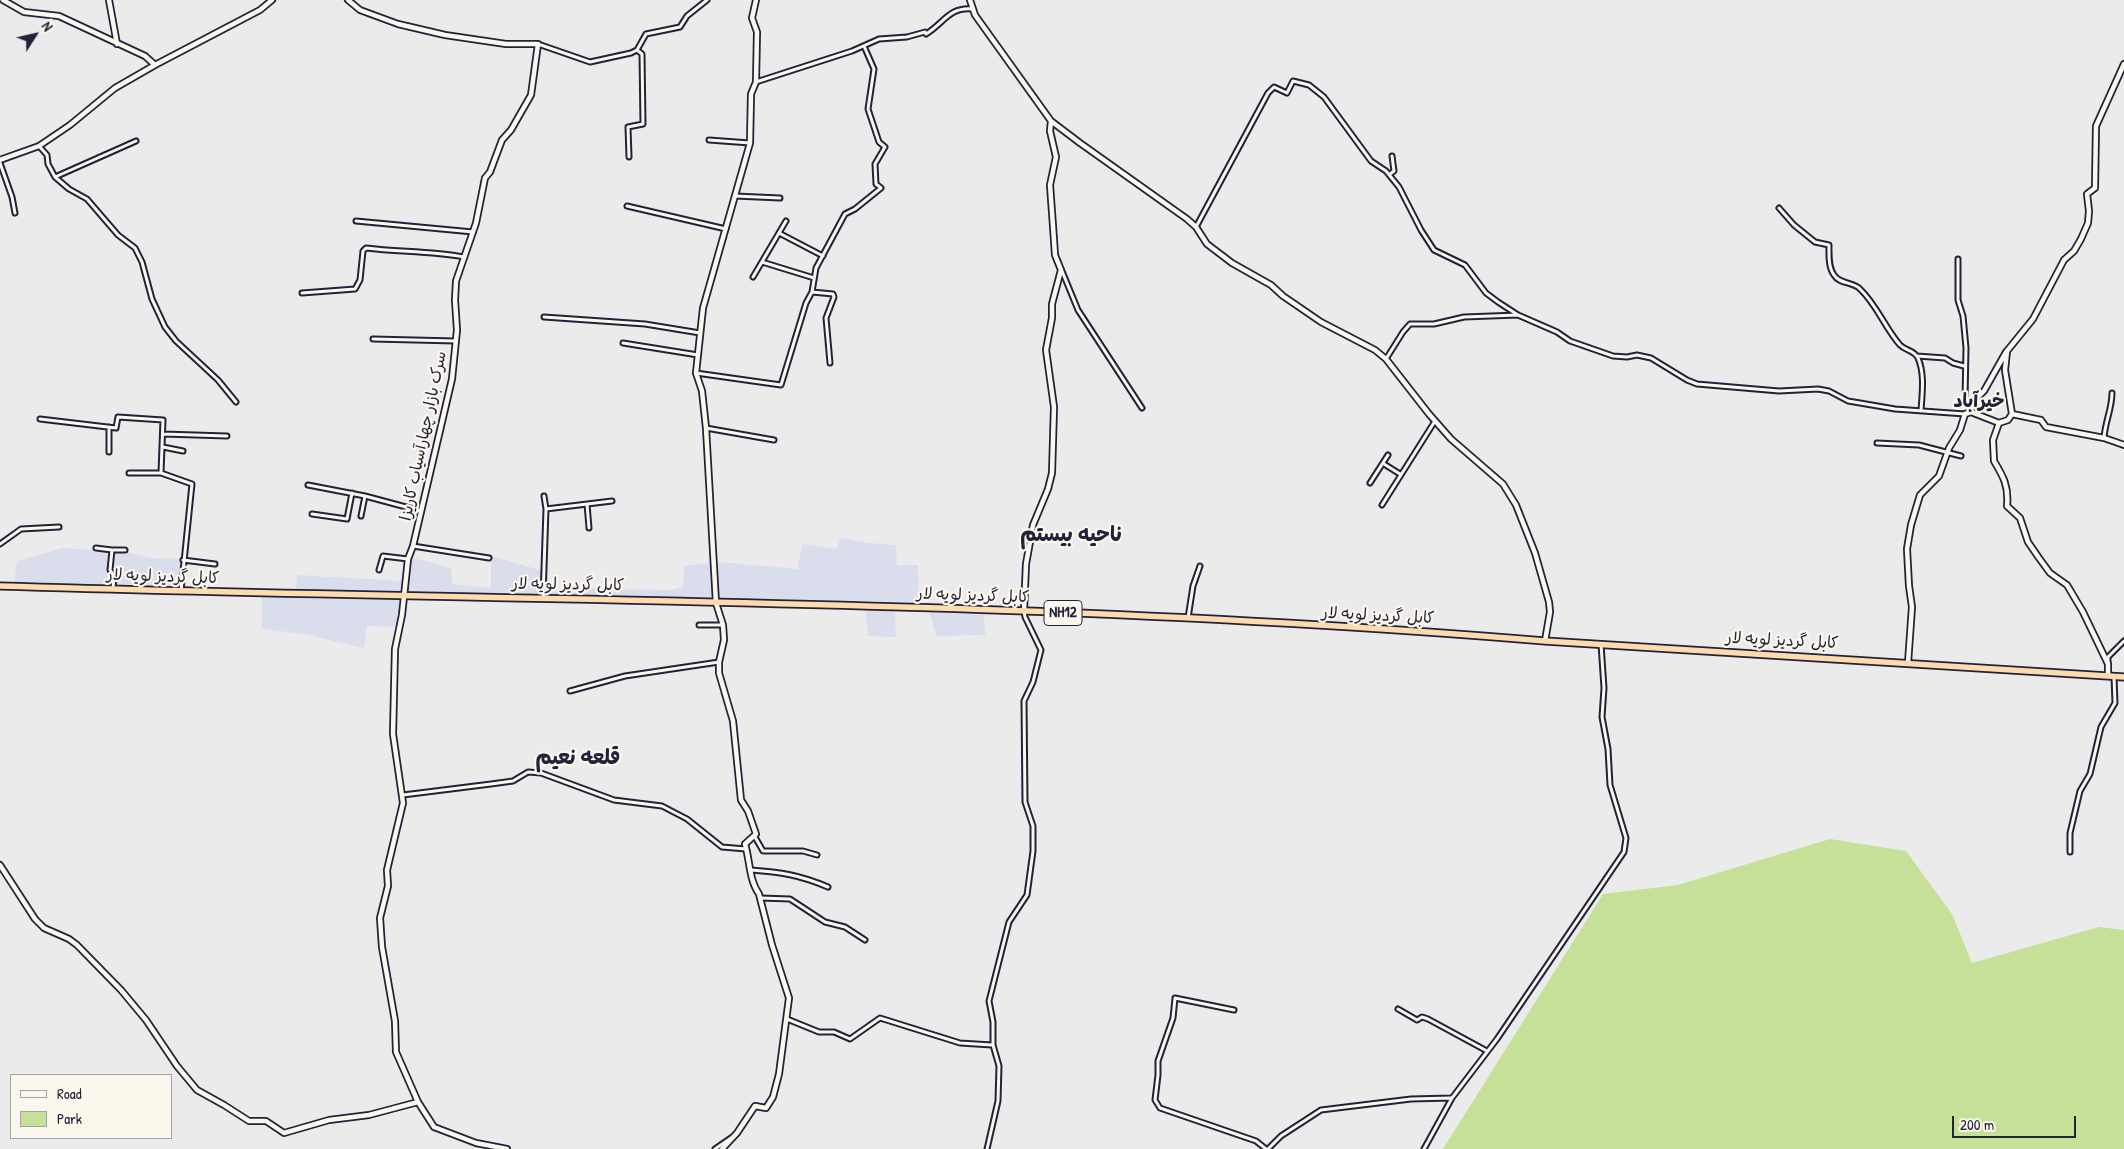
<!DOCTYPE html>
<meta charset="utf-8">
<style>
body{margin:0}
#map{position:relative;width:2124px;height:1149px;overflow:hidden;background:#ecebec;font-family:"Patrick Hand",sans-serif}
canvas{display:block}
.legend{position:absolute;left:10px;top:1074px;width:162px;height:65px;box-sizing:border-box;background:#fbf7ec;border:1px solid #a4a2a5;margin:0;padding:6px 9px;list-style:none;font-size:15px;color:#22223b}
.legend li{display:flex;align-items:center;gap:10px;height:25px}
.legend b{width:25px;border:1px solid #a4a2a5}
.north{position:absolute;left:10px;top:10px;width:50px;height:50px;-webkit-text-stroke:4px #fbf7ec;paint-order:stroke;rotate:55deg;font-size:14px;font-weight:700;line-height:20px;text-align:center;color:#22223b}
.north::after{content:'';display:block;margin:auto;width:18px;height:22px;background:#22223b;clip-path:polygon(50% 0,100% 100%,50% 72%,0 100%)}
.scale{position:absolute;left:1952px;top:1116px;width:124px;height:22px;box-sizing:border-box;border:2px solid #22223b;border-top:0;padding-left:6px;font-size:15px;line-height:18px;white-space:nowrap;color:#22223b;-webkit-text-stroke:4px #fbf7ec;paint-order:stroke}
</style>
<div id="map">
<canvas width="2124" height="1149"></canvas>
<ul class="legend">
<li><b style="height:6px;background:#fbf7ec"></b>Road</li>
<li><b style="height:14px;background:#c6e197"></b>Park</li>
</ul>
<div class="north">N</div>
<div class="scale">200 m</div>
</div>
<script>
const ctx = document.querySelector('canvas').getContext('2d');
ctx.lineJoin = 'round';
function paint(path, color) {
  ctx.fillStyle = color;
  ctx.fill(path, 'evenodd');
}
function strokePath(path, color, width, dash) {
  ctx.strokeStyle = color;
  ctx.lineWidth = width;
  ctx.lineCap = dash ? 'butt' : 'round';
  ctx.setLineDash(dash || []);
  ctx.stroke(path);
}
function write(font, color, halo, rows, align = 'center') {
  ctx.font = font + ' "Patrick Hand","Playpen Sans Arabic",sans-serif';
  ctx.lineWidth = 4.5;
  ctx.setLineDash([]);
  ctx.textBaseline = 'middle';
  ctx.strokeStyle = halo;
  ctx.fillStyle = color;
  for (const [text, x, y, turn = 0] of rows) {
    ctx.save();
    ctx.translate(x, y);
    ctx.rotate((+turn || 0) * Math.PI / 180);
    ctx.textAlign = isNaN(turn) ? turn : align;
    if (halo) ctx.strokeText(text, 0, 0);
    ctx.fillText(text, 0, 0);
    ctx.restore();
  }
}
paint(new Path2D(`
 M843,538l25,5 28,2 1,20h21l1,37 -623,-10 1,-17 106,6 7,-24 41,11 1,16 39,4v-32l52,15 2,17 125,2 13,-3 1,-21 35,-4 79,7 4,-25 35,5 3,-10z
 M62,548l64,4 27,6 29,1 2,31 -170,-6 3,-23z
 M262,597l142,3 -3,27 -34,-1 -3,22 -60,-14 -42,-5z
 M866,610l29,1 1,26 -28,-1z
 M930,612l54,3 1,20 -49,1z`), '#daddec');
paint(new Path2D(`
 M1830,839l76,12 46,63 20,49 127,-36 25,3v219h-681l160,-255 75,-9z`), '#c6e197');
const minor = new Path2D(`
 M538,44l52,18 41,-9 6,-3 9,-16 34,-7 7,-11 20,-16
 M756,82l96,-31 27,-12 28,-2 18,-5 1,2c18,-11 23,-27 46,-25
 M709,140l41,3
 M39,146l8,9 1,9 7,13 14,12 18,10 31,36 17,13 7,14 10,37 13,28 11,14 42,39 18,22
 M629,157l-1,-30 15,-3 -1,-70 -5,-4
 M0,163l12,34 3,16
 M1390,174l4,-3 -2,-15
 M55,177l81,-36
 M735,196l45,2
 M627,206l99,23
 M1779,208l15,17 21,17 14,3c0,9 -1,22 5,30 5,9 20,7 26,14 17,16 25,39 40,56 6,6 14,5 18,13 7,16 4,36 3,53
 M356,221l117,11
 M1196,227l72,-134 6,-6 13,6 6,-12 16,4 15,12 47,64 15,10 13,16 22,43 13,20 31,15 21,28 12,9 20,13 39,17 13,9 43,15 14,1 10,-2 14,3 36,22 10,4 82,7 39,-2 11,2 19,10 12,2 35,6 70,5
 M779,233l44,23
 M1958,259v41l5,16 3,32 -1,52 7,3
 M762,262l52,16
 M1062,271l16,39 64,98
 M753,277l33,-56
 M812,292l4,-24 29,-54 10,-5 26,-21 -5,-4 -1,-20 10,-17 -6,-5 -11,-33 6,-40 -10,-23
 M302,293l53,-4 5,-9 3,-29 3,-3c33,4 65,3 98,9
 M544,317l101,7 55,9
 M373,339l83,2
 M623,343l75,12
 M1917,356l28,2 8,5 11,3
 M1386,359l17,-27 7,-8h24l30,-7 54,-2
 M696,373l85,12 25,-82 6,-11 21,2 1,3 -8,21 4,45
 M40,419l76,9 2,-11 45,3 -2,53
 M706,428l68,12
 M163,434l64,2
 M2104,438c1,-16 8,-29 8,-45
 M1877,443l42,2 42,11
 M163,447l20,4
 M109,452v-25
 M1384,464l16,10
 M129,473h32l31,11 -11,107
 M1370,483l18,-28
 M308,485l57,11 56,15
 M587,504l2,24
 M1382,505l53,-84
 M546,509l66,-8
 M312,514l35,5 5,-26
 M361,516l4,-20
 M0,544l21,-15 38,-2
 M413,546l76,12
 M96,548l16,2h13
 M112,550l-2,20 4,6 -1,13
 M183,560l32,4
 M379,570l4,-14 25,3
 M543,598l3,-89 -2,-13
 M1188,618l5,-32 7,-20
 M699,625h24
 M2108,663v-6l16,-16
 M570,691l55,-15 94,-14
 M403,795l88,-11 22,-3 15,-9 13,1 73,27 48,6 25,13 35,28 24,2
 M755,837l8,14h40l14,4
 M2070,852v-19l10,-42 10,-17 11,-47 14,-24 -1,-26
 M751,870c29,2 49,5 77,17
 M760,898l30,1 35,23 20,5 20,13
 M1398,1009l19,11 5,-3 6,2 59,32
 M1234,1010l-59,-12 -2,20 -15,43v14l-3,25 5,8 96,33 10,8
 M787,1019l32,13h15l16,7 30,-21 80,25 32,2
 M715,1149l16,-11
 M987,1149l11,-48 1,-35 -6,-21v-23l-4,-21 20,-79 18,-27 6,-44v-25l-8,-24 -1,-101 9,-19 8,-32 -16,-33 -1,-6
 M1268,1149l13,-13 40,-26 90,-11 40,-1
 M1424,1149l28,-51 45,-59 127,-187 2,-14 -16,-53 -2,-36 -6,-32 2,-29 -3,-44`);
const tertiary = new Path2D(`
 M3,0l21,12 35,4 86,40 10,9 105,-55 12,-10
 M109,0l8,44
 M348,0l12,10 38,14 47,11 61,9h32l-7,51 -20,35 -9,10 -12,32 -5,6 -9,45 -20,58 -1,19 2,30 -5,49 -39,167 -5,13 -6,56 -7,34 -2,85 10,69 -16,67 1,16 -8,32 2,29 13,74 1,31 22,50 16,25 42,16 31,6
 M970,0l5,15 76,106 29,22 107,76 9,8 11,17 25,19 39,22 12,11 38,26 54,28 11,9 43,55 22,25 52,45 13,21 19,48 14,49 1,10 -5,29
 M0,160l39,-14 31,-21 45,-37 40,-23
 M1971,412l28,11
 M2012,414l29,6 5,7 58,11 20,7
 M1024,611l2,-47 7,-39 15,-36 4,-16 2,-66 -8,-57 6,-32v-14l9,-34 -6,-15 -2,-29 -3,-41 6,-28 -6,-26 1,-10
 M1908,663l4,-56 -3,-21 -2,-37 4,-24 9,-30 19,-19 10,-28 11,-18 5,-16 6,-2 1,-9 12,-12 22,-39
 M2108,676v-12l-25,-52 -16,-27 -17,-12 -11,-15 -11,-16 -8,-24 -13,-12c2,-20 -4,-30 -13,-45l-1,-21 6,-17 9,-3 4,-6 -7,-44 2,-19 26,-32 31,-59 10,-9 7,-12 7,-16 1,-12 -2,-17 8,-6 1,-62 28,-62
 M0,865l35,54 9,9 25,11 8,6 44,45 25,30 31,46 20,24 27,15 25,16h17l18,12 45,-13 40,-5 49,-13
 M722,1149l15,-16 18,-27 11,2 7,-11 6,-23 10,-76 -17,-53 -13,-51c-10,-14 -9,-33 -14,-50l11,-10 -8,-23 -7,-11 -8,-79 -14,-48v-11l5,-22 -1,-15 -7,-22 -10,-175 -4,-37 -6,-18 7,-65 47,-165 1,-49 5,-12 1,-50 -5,-14 4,-18`);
const trunk = new Path2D(`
 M0,586c515,16 1032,12 1545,55l579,36`);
strokePath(minor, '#22223b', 7);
strokePath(tertiary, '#22223b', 8);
strokePath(trunk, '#22223b', 9);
strokePath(minor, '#fbf7ec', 3);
strokePath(tertiary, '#fbf7ec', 4.5);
strokePath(trunk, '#fedbac', 5.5);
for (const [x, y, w] of [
 [1063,613,38]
]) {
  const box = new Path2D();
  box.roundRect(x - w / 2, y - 12.5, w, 25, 4);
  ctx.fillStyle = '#fbf7ec';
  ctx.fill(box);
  strokePath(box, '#22223b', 1);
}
write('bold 15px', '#22223b', null, [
 ["NH12",1063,613]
]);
write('16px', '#22223b', '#fbf7ec', [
 ["سرک بازار چهارآسیاب کاریزا",424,436,-78],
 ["کابل گردیز لویه لار",163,577,2],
 ["کابل گردیز لویه لار",568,585,1],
 ["کابل گردیز لویه لار",973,596,2],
 ["کابل گردیز لویه لار",1378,616,3],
 ["کابل گردیز لویه لار",1782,641,3]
]);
write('bold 19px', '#22223b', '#fbf7ec', [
 ["خیرآباد",1979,402]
]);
write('bold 21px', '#22223b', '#fbf7ec', [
 ["ناحیه بیستم",1071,535],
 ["قلعه نعيم",578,758]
]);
</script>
